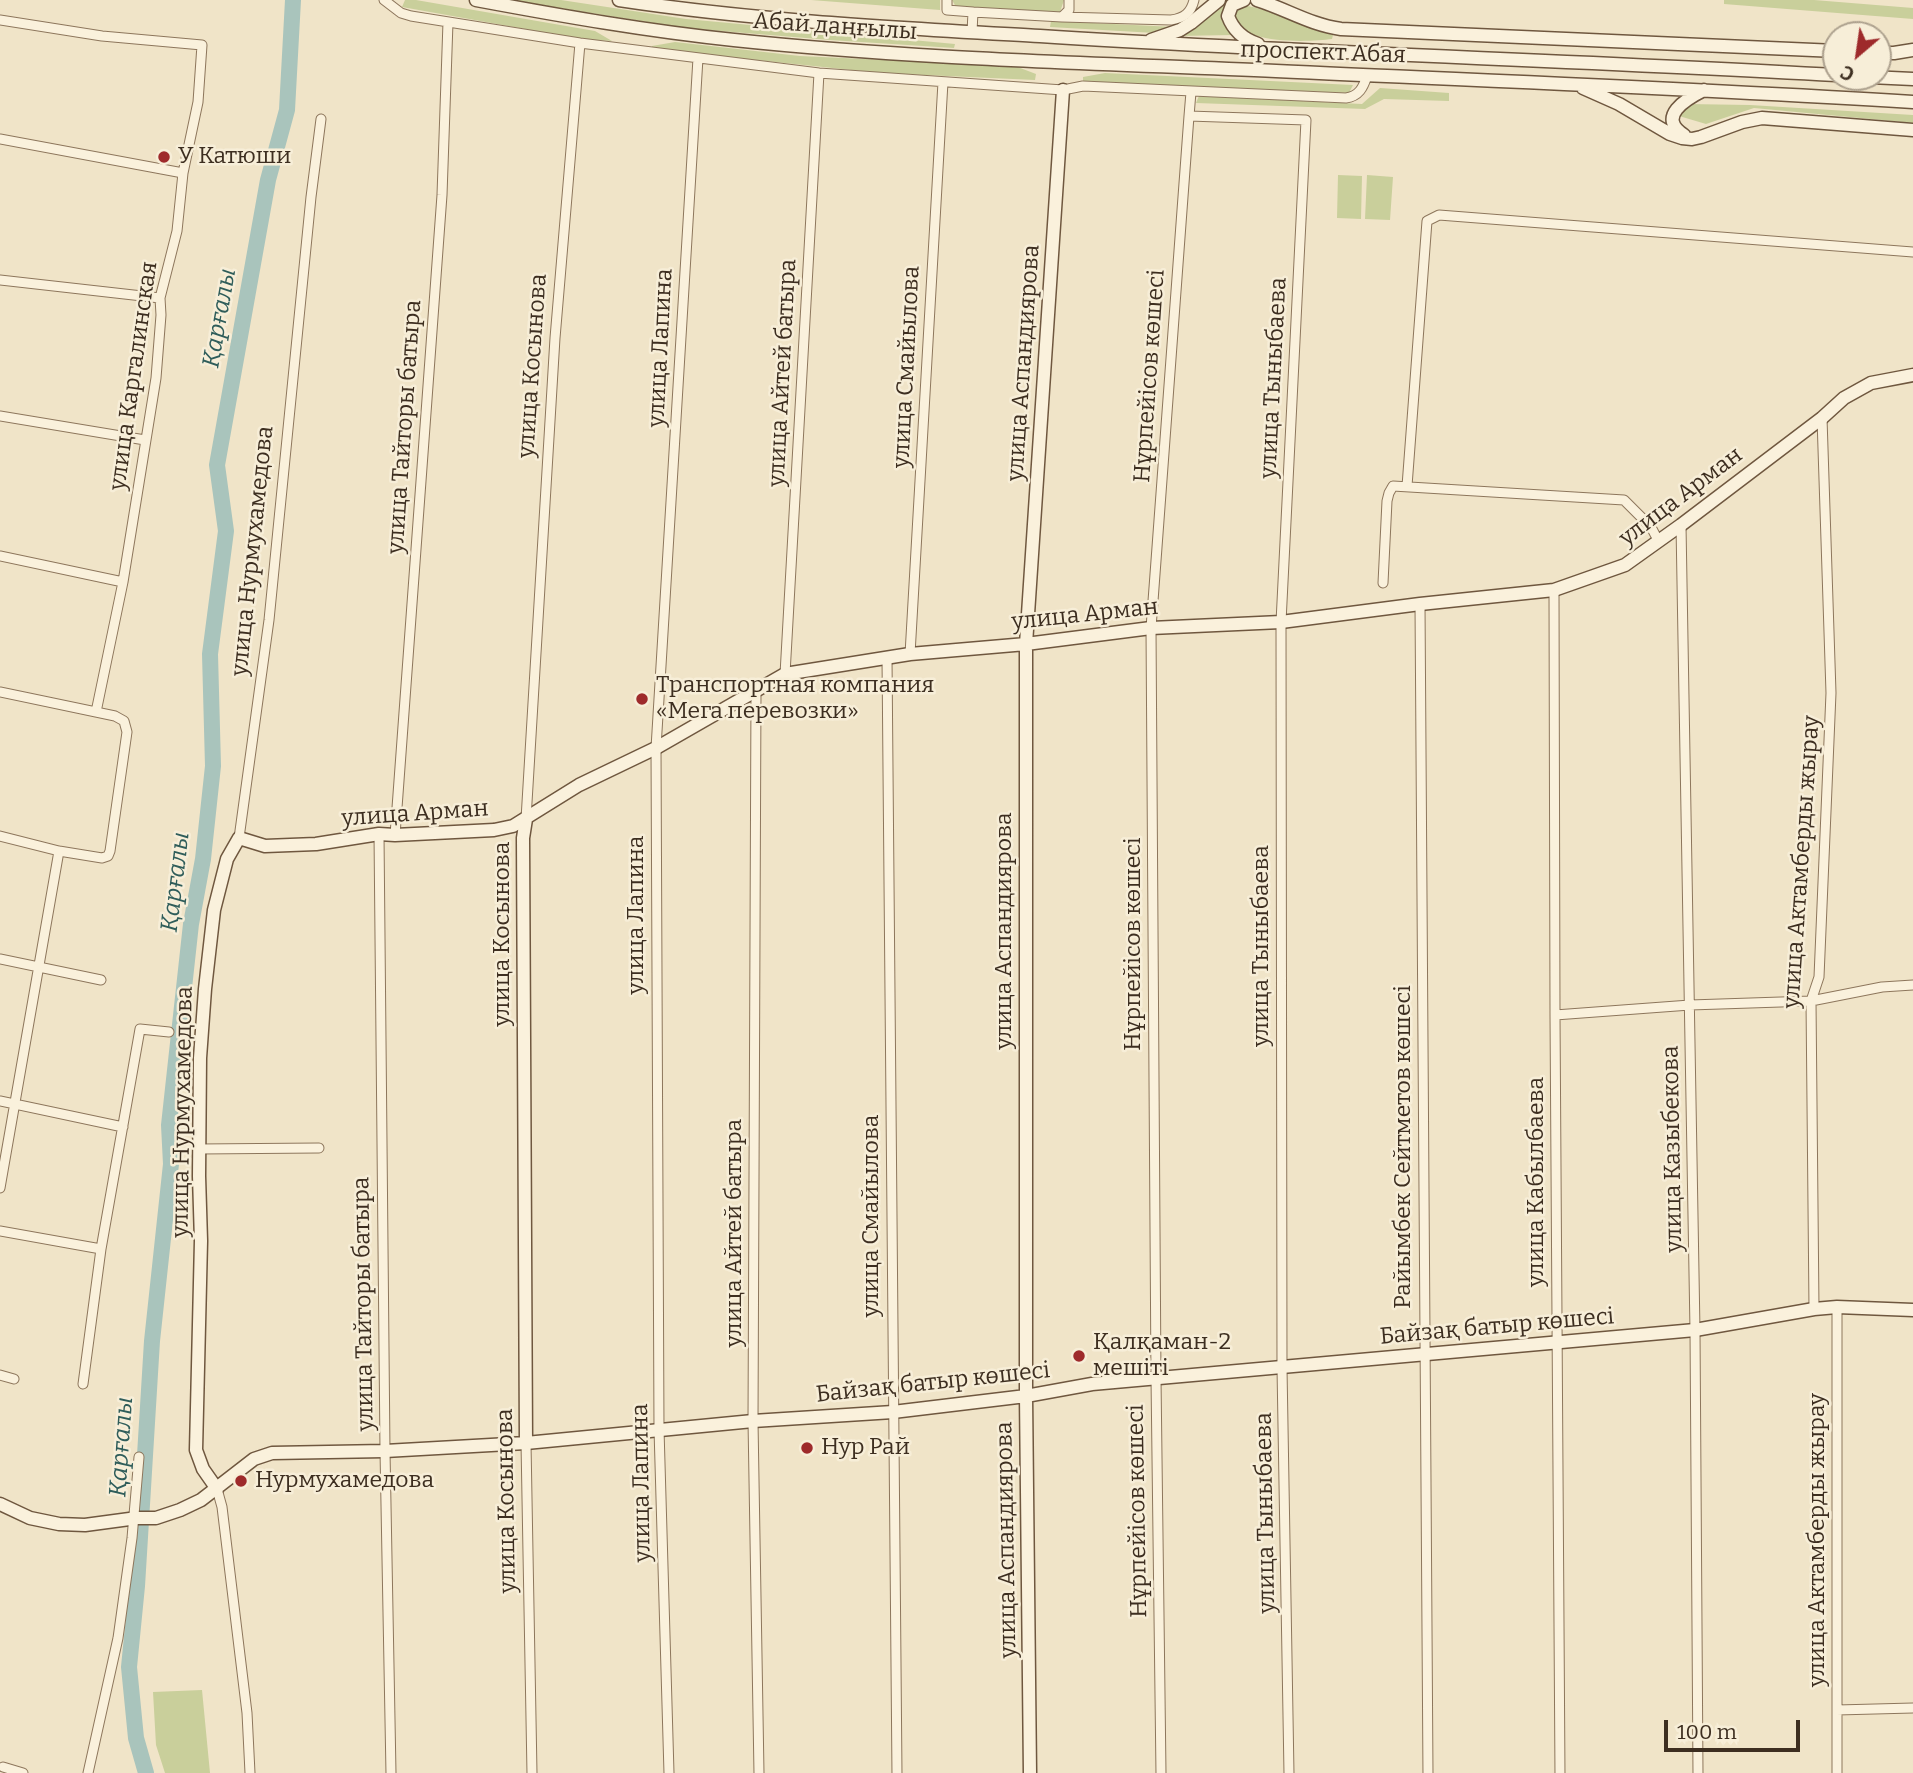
<!DOCTYPE html>
<meta charset="utf-8">
<style>
body{margin:0}
#map{position:relative;width:1913px;height:1773px;overflow:hidden;background:#f0e4c8;font-family:Bitter,serif}
canvas{display:block}
.north{position:absolute;left:1822px;top:21px;width:70px;height:70px;box-sizing:border-box;background:#f7eed8;border:2px solid #ada18e;border-radius:50%;rotate:209deg;font-size:19px;font-weight:700;line-height:28px;text-align:center;color:#3d2e20}
.north::after{content:'';display:block;margin:auto;width:24px;height:32px;background:#9e2a2b;clip-path:polygon(50% 0,100% 100%,50% 72%,0 100%)}
.scale{position:absolute;left:1664px;top:1720px;width:136px;height:32px;box-sizing:border-box;border:4px solid #3d2e20;border-top:0;padding-left:9px;font-size:21px;line-height:24px;white-space:nowrap;color:#3d2e20;-webkit-text-stroke:5px #f7eed8;paint-order:stroke}
</style>
<div id="map">
<canvas width="1913" height="1773"></canvas>
<div class="north">С</div>
<div class="scale">100 m</div>
</div>
<script>
const ctx = document.querySelector('canvas').getContext('2d');
ctx.lineJoin = 'round';
function paint(path, color) {
  ctx.fillStyle = color;
  ctx.fill(path, 'evenodd');
}
function strokePath(path, color, width, dash) {
  ctx.strokeStyle = color;
  ctx.lineWidth = width;
  ctx.lineCap = dash ? 'butt' : 'round';
  ctx.setLineDash(dash || []);
  ctx.stroke(path);
}
function write(font, color, halo, rows, align = 'center') {
  ctx.font = font + ' Bitter,serif';
  ctx.lineWidth = 5;
  ctx.setLineDash([]);
  ctx.textBaseline = 'middle';
  ctx.strokeStyle = halo;
  ctx.fillStyle = color;
  for (const [text, x, y, turn = 0] of rows) {
    ctx.save();
    ctx.translate(x, y);
    ctx.rotate((+turn || 0) * Math.PI / 180);
    ctx.textAlign = isNaN(turn) ? turn : align;
    if (halo) ctx.strokeText(text, 0, 0);
    ctx.fillText(text, 0, 0);
    ctx.restore();
  }
}
paint(new Path2D(`
 M405,0h11l179,31 17,10 -31,-2 -179,-32z
 M510,0h51l125,19 269,25 -1,4 -124,-8 -145,-12z
 M811,0h129v10z
 M952,0h112l-4,12h-9l-95,-5z
 M1231,0l-7,7 -2,14 10,14 -53,1 23,-13 18,-19z
 M1724,0h90l99,8v11l-189,-15z
 M1243,5c32,5 59,22 90,30l-1,4c-23,3 -100,7 -98,-28z
 M1051,21l124,6 -20,6 -105,-6z
 M675,42l125,14 215,10 21,8 -1,6 -155,-7 -228,-24v-3z
 M1105,73l248,12 -4,8 -266,-11v-5z
 M1380,88l69,5v8l-65,-2 -19,10 -169,-6 3,-7 163,8z
 M1687,104l63,1 163,10v8l-159,-15 -48,16 -27,-8z
 M1338,175l24,1 -1,43 -24,-1z
 M1367,175l26,2 -3,43 -25,-1z
 M202,1690l8,83h-45l-9,-28 -3,-53z`), '#c9cf9b');
strokePath(new Path2D(`
 M146,1773l-10,-35 -7,-71 8,-81 15,-245 19,-177 -2,-39 22,-201 12,-65 10,-93 -3,-112 16,-123 -9,-66 51,-285 19,-70 6,-110`), '#a9c4bc', 16);
const street = new Path2D(`
 M384,0l17,13 10,3 169,27 239,30 244,17 20,-4 263,12c13,-2 17,-10 21,-22
 M947,0v10l26,2
 M1062,17l109,3c13,-2 20,-7 23,-20
 M0,20l102,16 100,9 -4,57 -15,71 -6,58 -17,67 1,17 -5,63 -33,204 -27,130
 M972,32l1,-20 89,5 7,-7v-10
 M1191,92l-2,24 117,4 -25,502 1,746 7,405
 M0,139l183,34
 M0,280l160,18
 M0,416l145,24
 M1407,486l20,-265 12,-6 474,37
 M1681,525l14,805 3,443
 M0,556l123,26
 M1383,583l4,-82 2,-8 4,-7 231,14 27,27 8,15
 M1554,590l1,425 5,758
 M1420,604l8,1169
 M910,654l33,-572
 M887,658l10,1115
 M785,674l34,-601
 M0,692l115,24 9,5 3,11 -17,119 -2,5 -6,2 -43,-7 -59,-15
 M756,692l-3,729 6,352
 M526,819l29,-481 25,-295
 M379,834l6,617 6,322
 M395,835l47,-640 6,-173
 M239,838l30,-218 42,-423 10,-78
 M0,959l101,21
 M1555,1015l135,-10 121,-4 71,-14 31,-2
 M0,1101l123,26
 M199,1149l120,-1
 M0,1188l59,-337
 M0,1231l101,18
 M1814,1309l-3,-308 8,-24 12,-284 -9,-275
 M0,1375l14,4
 M83,1384l18,-135 39,-220 29,3
 M526,1443l6,330
 M217,1489l5,18 25,206 3,60
 M1837,1710l76,-2
 M3,1767l20,6
 M88,1773l30,-135 14,-100 7,-81
 M669,1773l-10,-344 -3,-681 42,-690
 M1161,1773l-5,-395 -5,-750 38,-512
 M1837,1773v-466`);
const secondary = new Path2D(`
 M476,0c86,16 171,31 258,40 180,19 361,23 542,31 213,10 425,18 637,31
 M619,0c139,21 281,28 421,36 265,17 531,24 796,39
 M1244,0l-12,5 -4,11c5,14 15,23 30,28
 M1257,0c29,9 54,25 84,29l495,22
 M1151,40l29,-10 11,-7 28,-23
 M1878,53h16l19,-3
 M1870,77l43,2
 M1583,88l36,16 51,30 12,4 10,1 9,-2 41,-15 20,-4 151,12
 M1684,135c-28,-18 2,-36 20,-45
 M526,819l-3,19 3,605
 M217,1489l-14,-20 -7,-19 5,-209 -2,-65 1,-118 5,-69 9,-79 13,-51 12,-21 26,8 51,-2 63,-10 16,1 99,-5 19,-4 66,-41 77,-37 129,-74 125,-20 116,-10 125,-16 130,-6 139,-18 134,-14 71,-25 56,-40 141,-107 22,-20 27,-15 42,-8
 M0,1504l30,14 29,6 26,1 52,-7h19l24,-8 21,-10 53,-41 18,-6 113,-2 141,-8 227,-22 140,-9 133,-16 66,-12 603,-54 119,-21 23,-2 76,3
 M1030,1773l-4,-377v-752l37,-554`);
strokePath(street, '#8d765c', 11);
strokePath(secondary, '#6f573f', 15);
strokePath(street, '#faf1dc', 9);
strokePath(secondary, '#faf1dc', 12);
for (const [x, y, r, color] of [
 [164,157,7,"#9e2a2b"],
 [642,699,7,"#9e2a2b"],
 [1079,1356,7,"#9e2a2b"],
 [807,1448,7,"#9e2a2b"],
 [241,1481,7,"#9e2a2b"]
]) {
  const dot = new Path2D();
  dot.arc(x, y, r, 0, 2 * Math.PI);
  ctx.fillStyle = color;
  ctx.fill(dot);
  strokePath(dot, '#f7eed8', 2.5);
}
write('23px', '#3d2e20', '#f7eed8', [
 ["Абай даңғылы",835,27,4],
 ["проспект Абая",1323,53,2],
 ["улица Лапина",661,348,-87],
 ["улица Аспандиярова",1024,363,-86],
 ["улица Косынова",533,366,-86],
 ["улица Смайылова",907,367,-87],
 ["улица Айтей батыра",783,373,-87],
 ["улица Каргалинская",134,376,-82],
 ["Нұрпейісов көшесі",1150,376,-86],
 ["улица Тыныбаева",1274,378,-87],
 ["улица Тайторы батыра",405,427,-86],
 ["улица Арман",1681,497,-37],
 ["улица Нурмухамедова",253,551,-84],
 ["улица Арман",1085,615,-6],
 ["улица Арман",415,814,-4],
 ["улица Актамберды жырау",1802,862,-86],
 ["улица Лапина",637,915,-90],
 ["улица Аспандиярова",1005,931,-90],
 ["улица Косынова",503,934,-90],
 ["Нұрпейісов көшесі",1134,944,-90],
 ["улица Тыныбаева",1262,946,-90],
 ["улица Нурмухамедова",183,1112,-89],
 ["Райымбек Сейтметов көшесі",1404,1147,-90],
 ["улица Казыбекова",1673,1149,-91],
 ["улица Кабылбаева",1537,1182,-90],
 ["улица Смайылова",872,1216,-90],
 ["улица Айтей батыра",735,1233,-90],
 ["улица Тайторы батыра",364,1304,-91],
 ["Байзақ батыр көшесі",1497,1327,-5],
 ["Байзақ батыр көшесі",933,1383,-6],
 ["улица Лапина",642,1483,-91],
 ["улица Косынова",507,1501,-91],
 ["Нұрпейісов көшесі",1138,1511,-91],
 ["улица Тыныбаева",1266,1513,-91],
 ["улица Аспандиярова",1007,1540,-91],
 ["улица Актамберды жырау",1818,1540,-90]
]);
write('23px', '#3d2e20', '#f7eed8', [
 ["У Катюши",178,157],
 ["Транспортная компания",656,686],
 ["«Мега перевозки»",656,712],
 ["Қалқаман-2",1093,1343],
 ["мешіті",1093,1369],
 ["Нур Рай",821,1448],
 ["Нурмухамедова",255,1481]
], 'left');
write('italic 24px', '#2f5d5a', '#f7eed8', [
 ["Қарғалы",220,318,-80],
 ["Қарғалы",176,882,-83],
 ["Қарғалы",122,1447,-86]
]);
</script>
